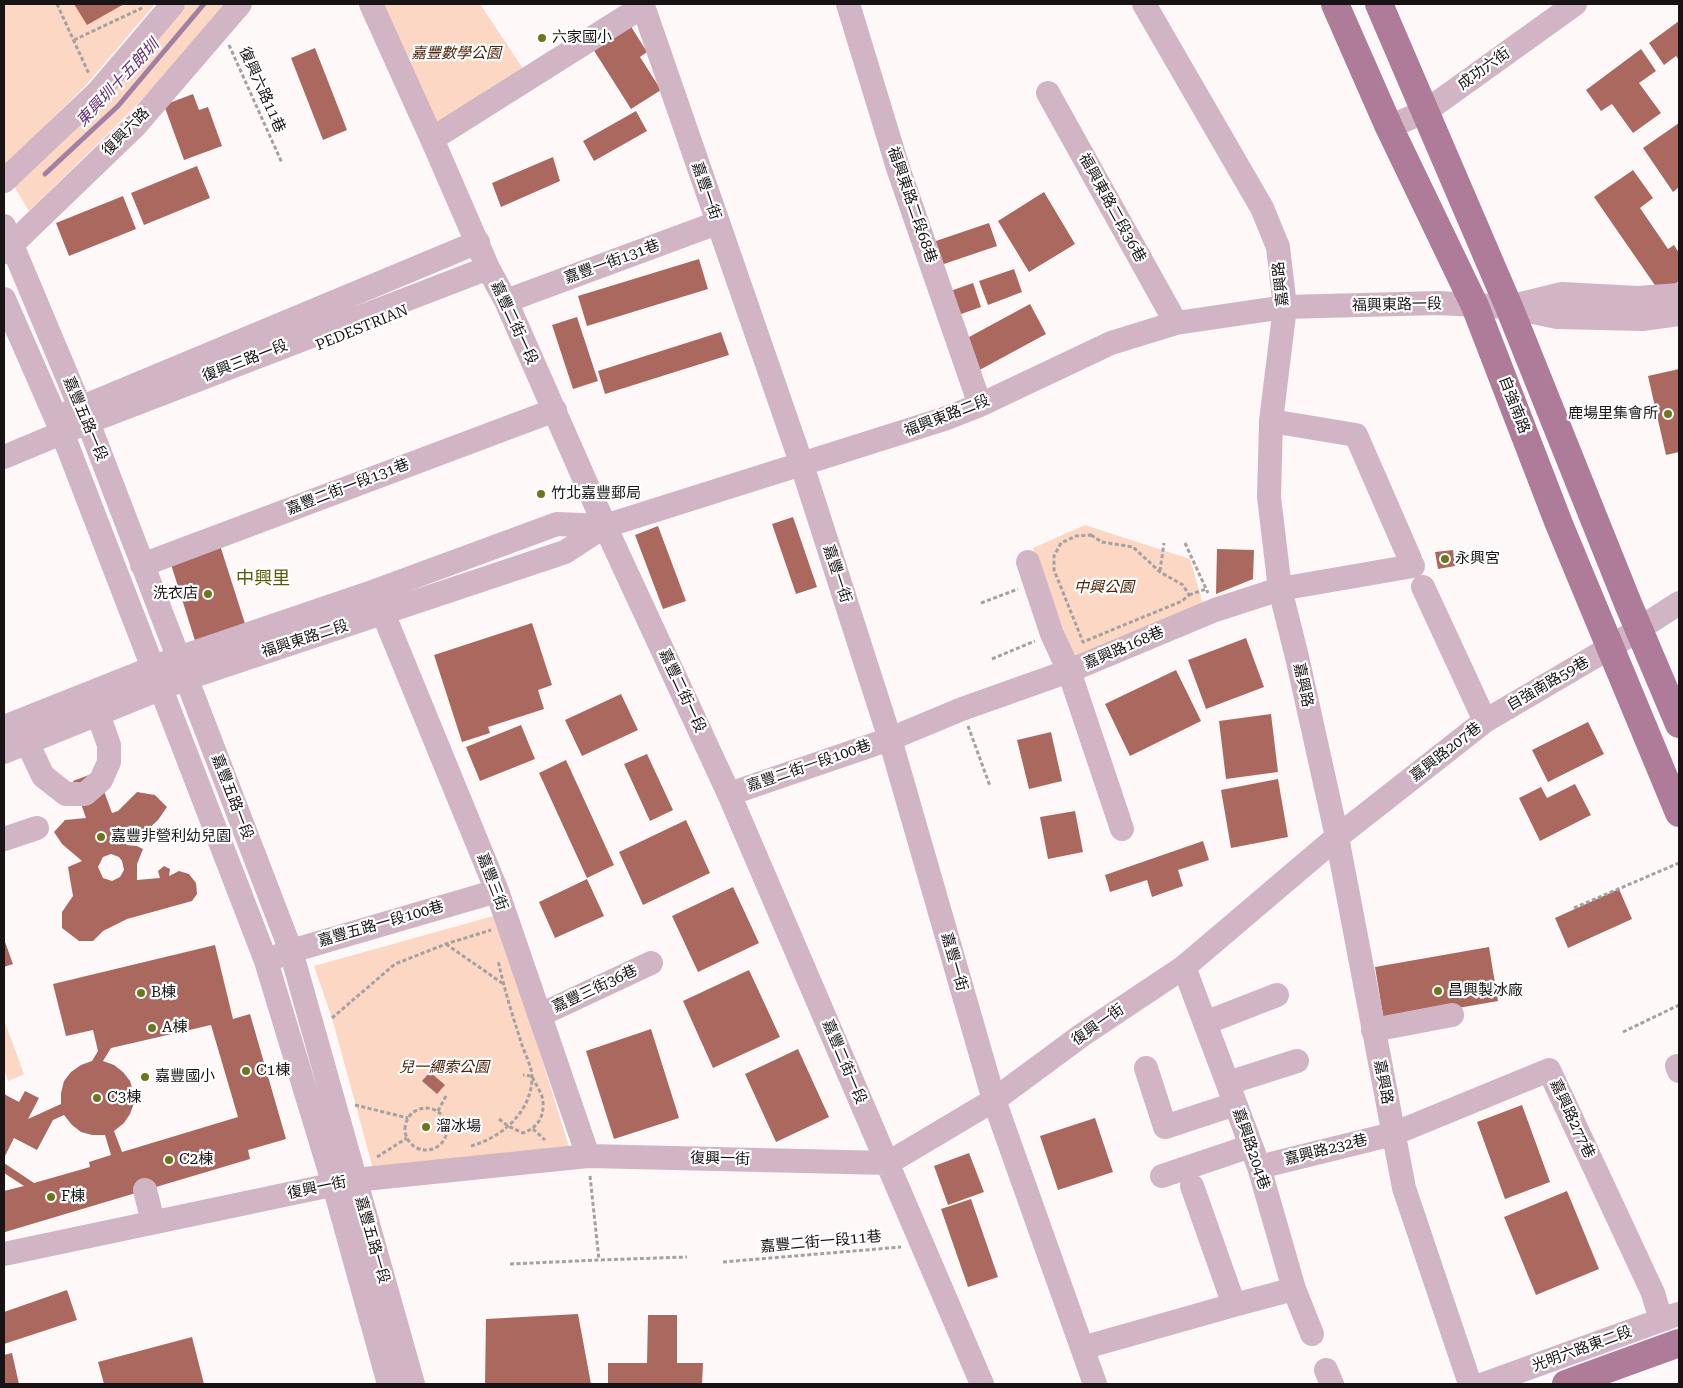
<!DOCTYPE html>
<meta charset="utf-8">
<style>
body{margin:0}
#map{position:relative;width:1683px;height:1388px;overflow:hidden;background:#fef8f9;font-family:"Roboto Serif",serif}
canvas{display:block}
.frame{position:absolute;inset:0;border:5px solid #181415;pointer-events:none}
</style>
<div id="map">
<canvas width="1683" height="1388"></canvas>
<div class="frame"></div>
</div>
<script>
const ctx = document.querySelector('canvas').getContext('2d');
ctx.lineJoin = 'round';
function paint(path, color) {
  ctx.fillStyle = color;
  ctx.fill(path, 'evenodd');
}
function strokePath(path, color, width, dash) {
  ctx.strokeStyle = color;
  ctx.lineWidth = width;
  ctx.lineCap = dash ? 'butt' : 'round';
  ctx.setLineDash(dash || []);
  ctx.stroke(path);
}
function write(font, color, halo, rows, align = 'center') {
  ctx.font = font + ' "Roboto Serif","Noto Sans TC",serif';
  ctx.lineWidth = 4.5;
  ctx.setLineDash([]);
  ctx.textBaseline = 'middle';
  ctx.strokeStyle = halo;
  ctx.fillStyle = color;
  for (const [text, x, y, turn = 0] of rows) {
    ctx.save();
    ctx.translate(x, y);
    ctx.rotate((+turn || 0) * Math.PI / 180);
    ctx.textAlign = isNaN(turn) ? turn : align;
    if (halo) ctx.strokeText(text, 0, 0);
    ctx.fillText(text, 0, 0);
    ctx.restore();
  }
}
paint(new Path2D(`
 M4,4h151l-70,82 -81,81z
 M187,4h45l-103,109 -100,98 -15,-25 99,-94z
 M380,4h100l46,69 -89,53z
 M1085,525l105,34 13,45 -129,53 -41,-109z
 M497,915l73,235 -195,26 -43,-158 -18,-52z
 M4,1020l20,54 -16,7 -4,-12z`), '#fcd7c4');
strokePath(new Path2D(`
 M45,174l73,-68 86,-102`), '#a180a4', 5);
paint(new Path2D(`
 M74,4h50l-37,21z
 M1679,21v39l-3,-4 -12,9 -15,-22z
 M630,25l17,27 -7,5 21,33 -30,19 -38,-60z
 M315,48l32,82 -24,10 -32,-82z
 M1641,49l15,22 -17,12 22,30 -28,20 -21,-29 -11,7 -15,-21z
 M193,94l6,16 9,-3 14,39 -38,14 -20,-55z
 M636,111l11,20 -53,30 -11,-20z
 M1679,123v64l-6,5 -30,-44z
 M553,157l7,24 -59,26 -9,-24z
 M197,166l13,32 -66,27 -13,-32z
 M1633,170l20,28 -13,10 28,41 6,-4 5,8v28l-18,13 -67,-97z
 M1044,192l31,52 -46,28 -31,-51z
 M123,196l13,33 -67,27 -13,-33z
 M989,223l8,23 -62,21 -8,-23z
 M699,259l9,30 -121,37 -9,-30z
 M1014,269l8,23 -34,13 -9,-24z
 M973,283l8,24 -34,12 -8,-24z
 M1030,304l16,30 -72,39 -16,-30z
 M577,317l21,64 -25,8 -21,-64z
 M721,332l8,23 -124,39 -7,-23z
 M1679,369v83l-13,3 -18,-79z
 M793,517l24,70 -21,7 -24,-70z
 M658,526l28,75 -23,8 -28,-74z
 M219,542l28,88 -50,17 -28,-89z
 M1217,549l37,1 -1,29 -37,15z
 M1453,550l2,16 -17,3 -3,-17z
 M532,623l20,62 -14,5 6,19 -56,18 2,6 -28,9 -28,-87z
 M1246,638l18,49 -58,22 -18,-49z
 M1176,670l25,51 -71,35 -25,-52z
 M621,694l17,36 -56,26 -17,-36z
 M1271,714l7,58 -52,7 -7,-58z
 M1588,722l16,32 -56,28 -16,-32z
 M521,725l14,34 -55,22 -14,-34z
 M1051,732l11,49 -33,8 -12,-49z
 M647,754l26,56 -23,11 -26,-57z
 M566,760l48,105 -27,13 -48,-105z
 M97,772l15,41 6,-2 19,-19 18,3 12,12 -9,13 -15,14 -17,11 11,1 6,3 -6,15v16l23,-2 -2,-7 6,-5 6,3 -1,7 10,-5 10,3 7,9 1,11 -5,7 -65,18 -24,12 -10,10h-14l-17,-13v-16l11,-16 -5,-29 14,-6 -20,-17 -8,-12 11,-12 21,-2 -13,-37zM111,854l8,3 3,4 2,9 -4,7 -8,4 -9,-3 -5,-11 5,-10z
 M1278,779l10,58 -57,11 -10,-58z
 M1575,784l16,31 -51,26 -21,-43 22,-11 6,11z
 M1075,811l8,41 -35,7 -8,-42z
 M686,820l24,53 -67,32 -24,-53z
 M1203,841l6,19 -31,10 5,16 -31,11 -5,-17 -37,12 -5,-17z
 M587,879l17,37 -49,22 -16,-36z
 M733,887l26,56 -61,29 -26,-56z
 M1619,889l13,30 -64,29 -13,-30z
 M4,942h1l8,22 -9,3z
 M215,945l18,74 17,-5 36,125 -38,11 2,9 -245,73 -1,-41 20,-5 -20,-13v-10l30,20 56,-16 -1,-5 22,-7 -6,-20h-13l-11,-3 -9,-7 -8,-10 -11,5 -16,30 -23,-12 -10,20v-64l15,8 6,-11 14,7 -11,21 33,-15v-11l3,-12 7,-9 10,-7 11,-4 6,-10 -5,-21 -27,6 -13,-52zM211,1025l27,92 -116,35 -8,-21 10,-8 6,-9 4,-11 -1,-12 -3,-10 -7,-9 -9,-7 -11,-4 8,-13z
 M1489,947l9,54 -114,20 -9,-54z
 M749,970l31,67 -67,31 -30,-67z
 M651,1029l28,89 -65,21 -28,-88z
 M798,1049l31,68 -53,25 -31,-68z
 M430,1072l15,13 -8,9 -15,-13z
 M1522,1105l28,77 -45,17 -28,-77z
 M1095,1118l18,54 -55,18 -18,-54z
 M969,1153l15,39 -36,13 -14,-39z
 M1567,1191l32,78 -63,26 -32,-78z
 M971,1199l27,78 -30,10 -27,-78z
 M67,1290l10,30 -73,24v-32z
 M578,1314l13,70h-106l1,-65z
 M648,1315h29v48h26l-1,21h-94v-21h39z
 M192,1337l12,47h-100l-6,-22z
 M12,1353l7,31h-15v-29z`), '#ab685f');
strokePath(new Path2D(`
 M57,4l32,70
 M74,40l68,-32
 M229,45l53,118
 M1091,535l11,7 31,5 27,25 23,13 6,10 -7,6 -99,41 -29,-72v-14l7,-13 15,-7z
 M1185,543l23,50
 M1160,571l4,-28
 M1189,595l17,-6
 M981,603l37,-14
 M992,659l43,-18
 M968,726l22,60
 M1574,908l105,-45
 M446,944l56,39
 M332,1018l63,-54 51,-20 45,-14
 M1623,1032l56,-27
 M355,1105l53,13
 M405 1129a21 21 0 1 1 42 0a21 21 0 1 1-42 0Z
 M438,1111l8,-15
 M499,1119l9,7 15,7c14,-5 21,-15 20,-31 0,-8 -8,-18 -11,-26l-9,-1
 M533,1129l12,11
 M471,1146c30,-8 61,-34 61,-69 0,-10 -7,-23 -10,-32 -9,-28 -18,-56 -24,-85
 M377,1157l30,-19
 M590,1176l9,84
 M723,1262l178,-15
 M510,1264l89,-4 88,-3`), '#a5a0a1', 3, [4, 2.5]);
strokePath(new Path2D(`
 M371,4l61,135 56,129 18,33 99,225 124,268 253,590
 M848,4l50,164 82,237
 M1144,4l118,204 16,39 7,60 -14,114 -2,76 11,92 17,68 40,180 67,351 66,196
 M1048,93l128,230
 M1389,127l37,-16 149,-107
 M432,139l211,-133 159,459 88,274 104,361 101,284
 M4,181l94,-89 75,-88
 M4,226l76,181 8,15 203,529 122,433
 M4,252l132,-127 104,-121
 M4,299l58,133 204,529 68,224 55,199
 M506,301l211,-78
 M1513,306l49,-12 76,4 41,-3
 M68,413l410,-171
 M1271,421l85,14 54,124
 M4,457l84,-35 400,-154
 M1028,562l24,72 17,37 53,158
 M142,565l413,-155
 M1423,587l62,134
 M383,613l114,278 91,265
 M4,727l174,-69 197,-67 182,-67 48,2
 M27,742l16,34 23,18h19l16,-14 8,-18v-17l-11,-31
 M4,752l183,-74 378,-126 40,-26 339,-107 36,-14 131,-62 65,-20 109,-16 154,-4 70,4 48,10 85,2 37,-5
 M729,794l161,-55 72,-30 107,-38 146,-61 65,-21 133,-23
 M4,839l33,-11
 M276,957l15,-6 206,-60
 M1184,967l75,200 35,122 18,45
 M540,1015l111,-52
 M1205,1023l72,-28
 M1373,1030l79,-15
 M1679,1066h-2l2,5
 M1146,1068l19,59 70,-23
 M1228,1083l69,-22
 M1259,1167l134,-33 156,-64 104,223 5,17 7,9
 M1162,1176l89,-30
 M1192,1186l42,119 60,-16
 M145,1190l8,32
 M4,1254l351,-74 233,-24 300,7 106,-63 88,-65 102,-68 153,-130 148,-116 126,-74 68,-44
 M1082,1348l152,-43
 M1326,1370l6,14
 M1484,1384l194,-70`), '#d2b5c5', 24);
strokePath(new Path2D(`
 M1335,4l54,123 86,179 84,218 120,289
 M1379,4l130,303 120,299 50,118
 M1566,1384l113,-41`), '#ae7b98', 28);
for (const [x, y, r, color] of [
 [542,38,5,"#6e751e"],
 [1668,414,5,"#6e751e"],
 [541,494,5,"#6e751e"],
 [1445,559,5,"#6e751e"],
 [208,594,5,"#6e751e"],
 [101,837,5,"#6e751e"],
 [1438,991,5,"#6e751e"],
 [141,993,5,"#6e751e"],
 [152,1028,5,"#6e751e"],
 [246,1071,5,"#6e751e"],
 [145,1077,5,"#6e751e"],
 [97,1098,5,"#6e751e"],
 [426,1127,5,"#6e751e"],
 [169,1160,5,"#6e751e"],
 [51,1197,5,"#6e751e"]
]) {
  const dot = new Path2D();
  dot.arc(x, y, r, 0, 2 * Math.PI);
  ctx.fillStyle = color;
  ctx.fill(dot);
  strokePath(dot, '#fff', 2);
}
write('15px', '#181415', '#fff', [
 ["六家國小",552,38],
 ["鹿場里集會所",1658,414,"right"],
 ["竹北嘉豐郵局",551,494],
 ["永興宮",1455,559],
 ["洗衣店",198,594,"right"],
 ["嘉豐非營利幼兒園",111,837],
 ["昌興製冰廠",1448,991],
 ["B棟",151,993],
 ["A棟",162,1028],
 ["C1棟",256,1071],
 ["嘉豐國小",155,1077],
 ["C3棟",107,1098],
 ["溜冰場",436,1127],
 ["C2棟",179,1160],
 ["F棟",61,1197]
], 'left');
write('italic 15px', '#4c240a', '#fff', [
 ["嘉豐數學公園",456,54],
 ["中興公園",1104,588],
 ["兒一繩索公園",444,1068]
]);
write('15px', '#181415', '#fff', [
 ["成功六街",1484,69,-36],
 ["復興六路11巷",262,90,66],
 ["復興六路",126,132,-46],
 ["嘉豐一街",706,191,71],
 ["福興東路二段68巷",912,205,71],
 ["福興東路二段36巷",1112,208,61],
 ["嘉豐一街131巷",612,262,-20],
 ["嘉興路",1281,284,-96],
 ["福興東路一段",1397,305,-1],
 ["嘉豐二街一段",514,323,65],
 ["PEDESTRIAN",362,328,-22],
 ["復興三路一段",245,361,-21],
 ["自強南路",1514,405,69],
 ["福興東路二段",947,416,-21],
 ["嘉豐五路一段",85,419,67],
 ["嘉豐二街一段131巷",348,487,-21],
 ["嘉豐一街",837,574,72],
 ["福興東路二段",305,639,-18],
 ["嘉興路168巷",1124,648,-23],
 ["自強南路59巷",1548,684,-30],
 ["嘉興路",1303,685,78],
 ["嘉豐二街一段",682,691,65],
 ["嘉興路207巷",1446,752,-38],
 ["嘉豐二街一段100巷",809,766,-19],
 ["嘉豐五路一段",232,797,69],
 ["嘉豐三街",492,882,69],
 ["嘉豐五路一段100巷",381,924,-16],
 ["嘉豐一街",954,962,74],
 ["嘉豐三街36巷",595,989,-25],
 ["復興一街",1098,1025,-35],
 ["嘉豐二街一段",844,1062,67],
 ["嘉興路",1383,1082,79],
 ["嘉興路277巷",1572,1119,65],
 ["嘉興路204巷",1251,1149,71],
 ["嘉興路232巷",1326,1150,-14],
 ["復興一街",720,1159,1],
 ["復興一街",317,1188,-12],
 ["嘉豐五路一段",372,1240,74],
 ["嘉豐二街一段11巷",821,1242,-5],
 ["光明六路東二段",1582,1349,-20]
]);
write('italic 16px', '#662f6d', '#fff', [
 ["東興圳十五朗圳",118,83,-47]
]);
write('18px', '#575d06', '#fff', [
 ["中興里",263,579]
]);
</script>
